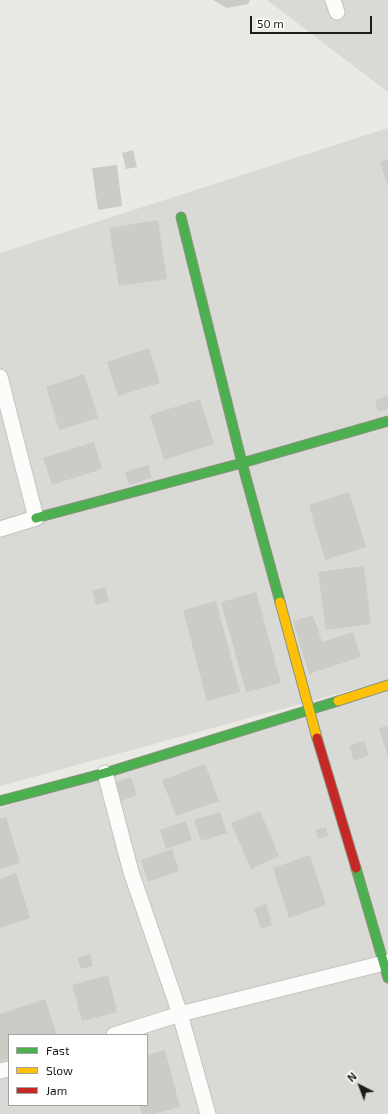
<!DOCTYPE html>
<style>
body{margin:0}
#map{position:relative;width:388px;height:1114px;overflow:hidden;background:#eaeae4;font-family:"Exo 2",sans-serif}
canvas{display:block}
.legend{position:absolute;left:8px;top:1034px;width:140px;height:72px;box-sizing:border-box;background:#fff;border:1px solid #a4a4a4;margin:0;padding:5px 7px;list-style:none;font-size:12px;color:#1c1c1c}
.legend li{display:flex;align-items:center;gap:8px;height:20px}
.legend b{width:20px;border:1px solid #a4a4a4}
.north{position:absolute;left:340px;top:1066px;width:40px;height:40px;-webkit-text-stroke:3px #fff;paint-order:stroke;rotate:318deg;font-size:11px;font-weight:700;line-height:16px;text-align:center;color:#1c1c1c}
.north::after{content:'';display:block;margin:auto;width:14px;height:18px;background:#1c1c1c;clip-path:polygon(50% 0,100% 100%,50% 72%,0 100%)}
.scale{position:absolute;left:250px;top:16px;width:122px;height:18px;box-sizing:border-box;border:2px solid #1c1c1c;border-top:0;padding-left:5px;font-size:12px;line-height:14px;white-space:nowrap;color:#1c1c1c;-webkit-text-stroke:3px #fff;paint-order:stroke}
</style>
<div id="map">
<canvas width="388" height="1114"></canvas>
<ul class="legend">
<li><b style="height:5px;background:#4caf50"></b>Fast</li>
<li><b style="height:5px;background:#ffc107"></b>Slow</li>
<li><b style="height:5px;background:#c62828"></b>Jam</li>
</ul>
<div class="north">N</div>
<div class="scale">50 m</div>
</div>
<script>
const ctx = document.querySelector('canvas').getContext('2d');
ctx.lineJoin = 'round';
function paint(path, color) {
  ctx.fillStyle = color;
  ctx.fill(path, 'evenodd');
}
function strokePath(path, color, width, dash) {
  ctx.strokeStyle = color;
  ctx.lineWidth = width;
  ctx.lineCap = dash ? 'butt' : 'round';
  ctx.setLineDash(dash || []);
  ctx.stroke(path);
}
paint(new Path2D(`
 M267,0h121v92z
 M388,128v552l-388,106v-533z
 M388,685v429h-388v-306zM9,1035h138v70h-138z`), '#d9d9d5');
paint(new Path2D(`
 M213,0h37l-2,4 -21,4z
 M133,150l4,17 -11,2 -4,-16z
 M388,159v28l-8,-25z
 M117,165l5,41 -24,4 -6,-42z
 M158,220l9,59 -48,7 -10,-58z
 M149,348l11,35 -42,13 -11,-34z
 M84,374l14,44 -39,12 -13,-43z
 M388,396v13l-10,3 -3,-12z
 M200,399l14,45 -50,16 -14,-45z
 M94,442l8,27 -50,16 -9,-27z
 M148,465l4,13 -23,7 -4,-13z
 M349,492l17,55 -41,13 -16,-55z
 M364,566l7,58 -45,6 -8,-58z
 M105,587l4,14 -13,4 -4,-14z
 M256,592l25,91 -35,9 -25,-90z
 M216,601l24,91 -33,9 -24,-91z
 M313,615l9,27 31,-10 8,25 -52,17 -16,-53z
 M388,726v31l-9,-29z
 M364,741l5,14 -15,6 -5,-15z
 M205,764l14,37 -43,15 -14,-36z
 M131,777l6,18 -16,6 -6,-19z
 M260,811l19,45 -28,13 -20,-46z
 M220,812l7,21 -26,8 -7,-21z
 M6,817l14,46 -20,6v-50z
 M186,821l6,19 -26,9 -6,-19z
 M326,827l2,9 -10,3 -3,-9z
 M172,849l7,22 -31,11 -7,-22z
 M310,855l16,50 -37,13 -16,-50z
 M16,873l14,45 -30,10v-49z
 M266,904l6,21 -11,4 -7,-21z
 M90,954l3,12 -12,3 -4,-11z
 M108,975l9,37 -35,9 -10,-36z
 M45,999l12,36h-48v24l-9,3v-48z
 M165,1050l15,57 -26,7h-12l-3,-9h8v-50z`), '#ccccc7');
const street = new Path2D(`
 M333,0l4,12
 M0,377l36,141 -36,11
 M105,773l26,99 49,142 28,100
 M114,1035l66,-21 208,-52
 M0,1071l9,-2`);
const fast = new Path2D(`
 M181,217l61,246 38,139
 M36,518l206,-55 146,-42
 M0,801l105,-28 233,-72
 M356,868l32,110`);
const slow = new Path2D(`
 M280,602l37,136
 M338,701l50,-16`);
const jam = new Path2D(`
 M317,738l39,130`);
strokePath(street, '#c3c3c0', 17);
strokePath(fast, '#8b937d', 11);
strokePath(slow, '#8b937d', 11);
strokePath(jam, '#8b937d', 11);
strokePath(street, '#fcfcfb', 15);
strokePath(fast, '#4caf50', 9);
strokePath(slow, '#ffc107', 9);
strokePath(jam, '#c62828', 9);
</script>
